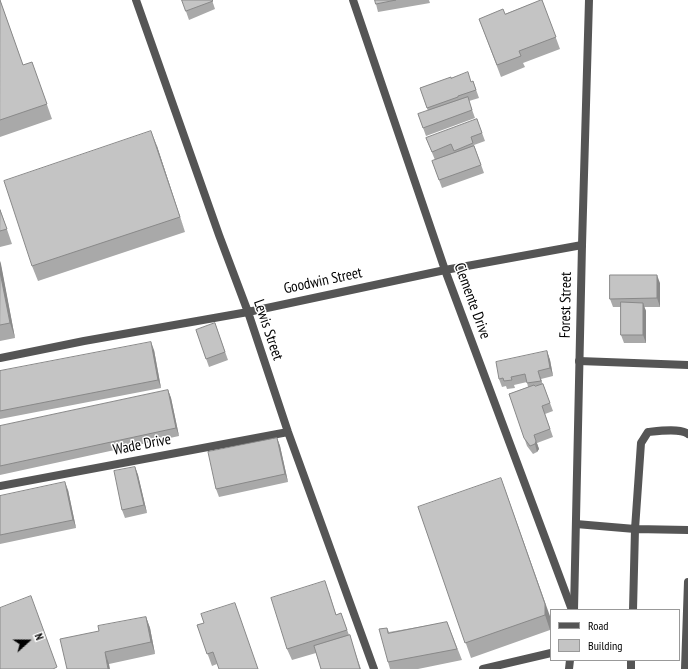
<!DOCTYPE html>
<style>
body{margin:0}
#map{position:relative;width:688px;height:669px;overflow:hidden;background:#fff;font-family:"PT Sans Narrow",sans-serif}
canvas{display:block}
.legend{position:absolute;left:550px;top:609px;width:130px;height:52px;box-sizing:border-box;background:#fff;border:1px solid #999;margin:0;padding:5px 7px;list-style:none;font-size:12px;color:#000}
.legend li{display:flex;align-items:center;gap:8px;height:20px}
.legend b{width:20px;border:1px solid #999}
.north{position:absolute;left:8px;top:621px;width:40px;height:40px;-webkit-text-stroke:3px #fff;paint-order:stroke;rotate:69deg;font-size:11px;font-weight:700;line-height:16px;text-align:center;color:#000}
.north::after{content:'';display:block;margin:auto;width:14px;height:18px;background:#000;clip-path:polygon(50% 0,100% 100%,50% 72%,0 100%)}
</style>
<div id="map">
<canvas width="688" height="669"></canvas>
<ul class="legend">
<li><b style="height:5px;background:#555"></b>Road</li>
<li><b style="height:11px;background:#c4c4c4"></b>Building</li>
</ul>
<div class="north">N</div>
</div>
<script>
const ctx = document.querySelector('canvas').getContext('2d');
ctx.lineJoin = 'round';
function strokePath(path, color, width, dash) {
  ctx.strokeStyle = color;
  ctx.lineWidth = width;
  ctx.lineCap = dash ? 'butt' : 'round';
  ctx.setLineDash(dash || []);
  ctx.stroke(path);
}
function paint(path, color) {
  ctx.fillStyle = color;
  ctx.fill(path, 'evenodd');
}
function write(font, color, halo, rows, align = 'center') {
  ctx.font = font + ' "PT Sans Narrow",sans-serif';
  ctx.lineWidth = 3;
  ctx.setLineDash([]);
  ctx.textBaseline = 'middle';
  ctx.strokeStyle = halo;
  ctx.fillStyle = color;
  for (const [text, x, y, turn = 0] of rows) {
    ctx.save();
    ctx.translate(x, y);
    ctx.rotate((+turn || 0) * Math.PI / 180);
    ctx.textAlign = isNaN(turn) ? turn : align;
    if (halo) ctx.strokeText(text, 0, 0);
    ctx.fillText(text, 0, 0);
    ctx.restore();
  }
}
strokePath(new Path2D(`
 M576,524l59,5 53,1
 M633,610l2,-81 6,-86 7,-11c10,-1 33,-4 40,2
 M631,669v-9
 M685,669l3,-87`), '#555', 8);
strokePath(new Path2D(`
 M136,0l83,235 29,77 40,120 86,237
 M353,0l92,270 127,340
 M0,358l84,-17 164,-29 197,-42 137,-25
 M579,361l109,4
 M0,486l288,-54
 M483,669l68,-16`), '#555', 8);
strokePath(new Path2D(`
 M574,610l8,-365 7,-245
 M569,669l1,-9`), '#555', 8);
paint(new Path2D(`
 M0,0l23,65 9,-3 20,57 -52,18z
 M182,0h30l3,9 -26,11z
 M375,0h54l1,3 -52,9z
 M542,0l18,49 -37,14 2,4 -24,10 -22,-58 26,-5z
 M451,78l20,4 2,-1 6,17 -10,3 6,17 -49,18 -8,-22 10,-3 -8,-23z
 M477,119l8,22 -11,4 10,28 -42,15 -10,-27 3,-1 -9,-22z
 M157,146l28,86 -147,49 -6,-15z
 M0,209l12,35 -12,3z
 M0,261l15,77 -15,3z
 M660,283v24h-16l2,4v32h-22l-3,-8v-28h-8l-3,-8z
 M215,323l13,37 -19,7 -13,-37z
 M154,350l7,38 -161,31v-48z
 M547,351l3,9 3,16 -12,3 1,5h1l10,27 -8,3 8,23 -16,6 2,6 -2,3 -4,2 -6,-8 -18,-52 19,-7 -1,-5 -13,3 1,3 -8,1 -1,-3 -4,1 -3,-8z
 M168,390l3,8 8,38 -179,39v-49z
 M277,438l3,8 8,36 -69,15 -3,-8z
 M135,467l3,8 9,38 -22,5 -3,-8z
 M68,490l8,38 -76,16v-48z
 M418,507l133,112 -1,11 -79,28z
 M329,592l7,23 5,-2 8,22h1l2,8 9,26h-40l-5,-16 -24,7 -5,-11z
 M146,617l4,11 5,26 -46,10 -42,5 32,-38z
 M447,622l15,38 -44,9h-28l-2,-7 -1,-34 2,4z
 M204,623l13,41 -5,2 -15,-41z`), '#a9a9a9');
paint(new Path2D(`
 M151,131l6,15 28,86 -5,-15z
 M0,261l1,3 14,74 -5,-15 -10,-51z
 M657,275l3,8v24l-3,-9z
 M643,303l3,8v32l-3,-8z
 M151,342l3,8 7,38 -3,-8z
 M547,351l3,9 3,16 -3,-8z
 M538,371l3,8 3,10 -3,-8z
 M168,390l3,8 8,38 -3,-8z
 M534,435l5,14 -2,3 -2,-8z
 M277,438l3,8 8,36 -3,-8z
 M135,467l3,8 9,38 -3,-8z
 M501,478l50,141 -1,11 -5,-15z
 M65,482l3,8 8,38 -3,-8z
 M146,617l4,11 5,26 -4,-12z
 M105,652l4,12 1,5h-2z`), '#898989');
const building = new Path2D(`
 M0,0l23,65 9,-3 15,42 -47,16z
 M182,0h30l1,1 -27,10z
 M375,0h21l-20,4z
 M541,0h1l14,37 -37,14 2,5 -24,9 -18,-46 24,-10 2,5z
 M468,72l3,10 2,-1 3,9 -18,6v1l-31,11 -7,-20 31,-11v1z
 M468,97l4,13 -49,18 -5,-14z
 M477,119l5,14 -11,4 2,6 -19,8 -3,-7 -19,8 -6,-14z
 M151,131l29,86 -148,49 -28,-85z
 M474,146l7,19 -42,15 -7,-19z
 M0,210l7,19 -7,2z
 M0,272l10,51 -10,2z
 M610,275h47v23l-47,1z
 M621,302l22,1v32h-22z
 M215,323l10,29 -19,7 -10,-29z
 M151,342l7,38 -158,31v-40z
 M547,351l3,17 -12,3 3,10 -14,2 -2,-9 -14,3 1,3 -8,1 -1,-3 -4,1 -3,-17z
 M543,384l7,19 -8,3 8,23 -16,6 2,6 -1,3 -5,2 -6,-8 -15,-44 25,-9 1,1z
 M168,390l8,38 -176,38v-40z
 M277,438l8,36 -69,15 -8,-37z
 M135,467l9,38 -22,5 -8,-39z
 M501,478l44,126v11l-80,28 -47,-136z
 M65,482l8,38 -73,15v-39z
 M325,581l11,34 5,-2 6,17 -60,19 -16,-51z
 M31,596l26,71 -4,2h-53v-61z
 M235,603l23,66h-39l-6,-17 -6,2 -10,-29 7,-2 -3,-9z
 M146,617l5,25 -46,10 3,17h-41l-7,-30 39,-8 -1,-5z
 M447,622l10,27 -69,13 -9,-33 8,-1 1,5z
 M350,635l10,34h-39l-7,-23z`);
paint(building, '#c4c4c4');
strokePath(building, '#898989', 1);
write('15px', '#000', '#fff', [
 ["Goodwin Street",323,281,-12],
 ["Clemente Drive",472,301,70],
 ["Forest Street",566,305,-89],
 ["Lewis Street",268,330,71],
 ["Wade Drive",142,445,-11]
]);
</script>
